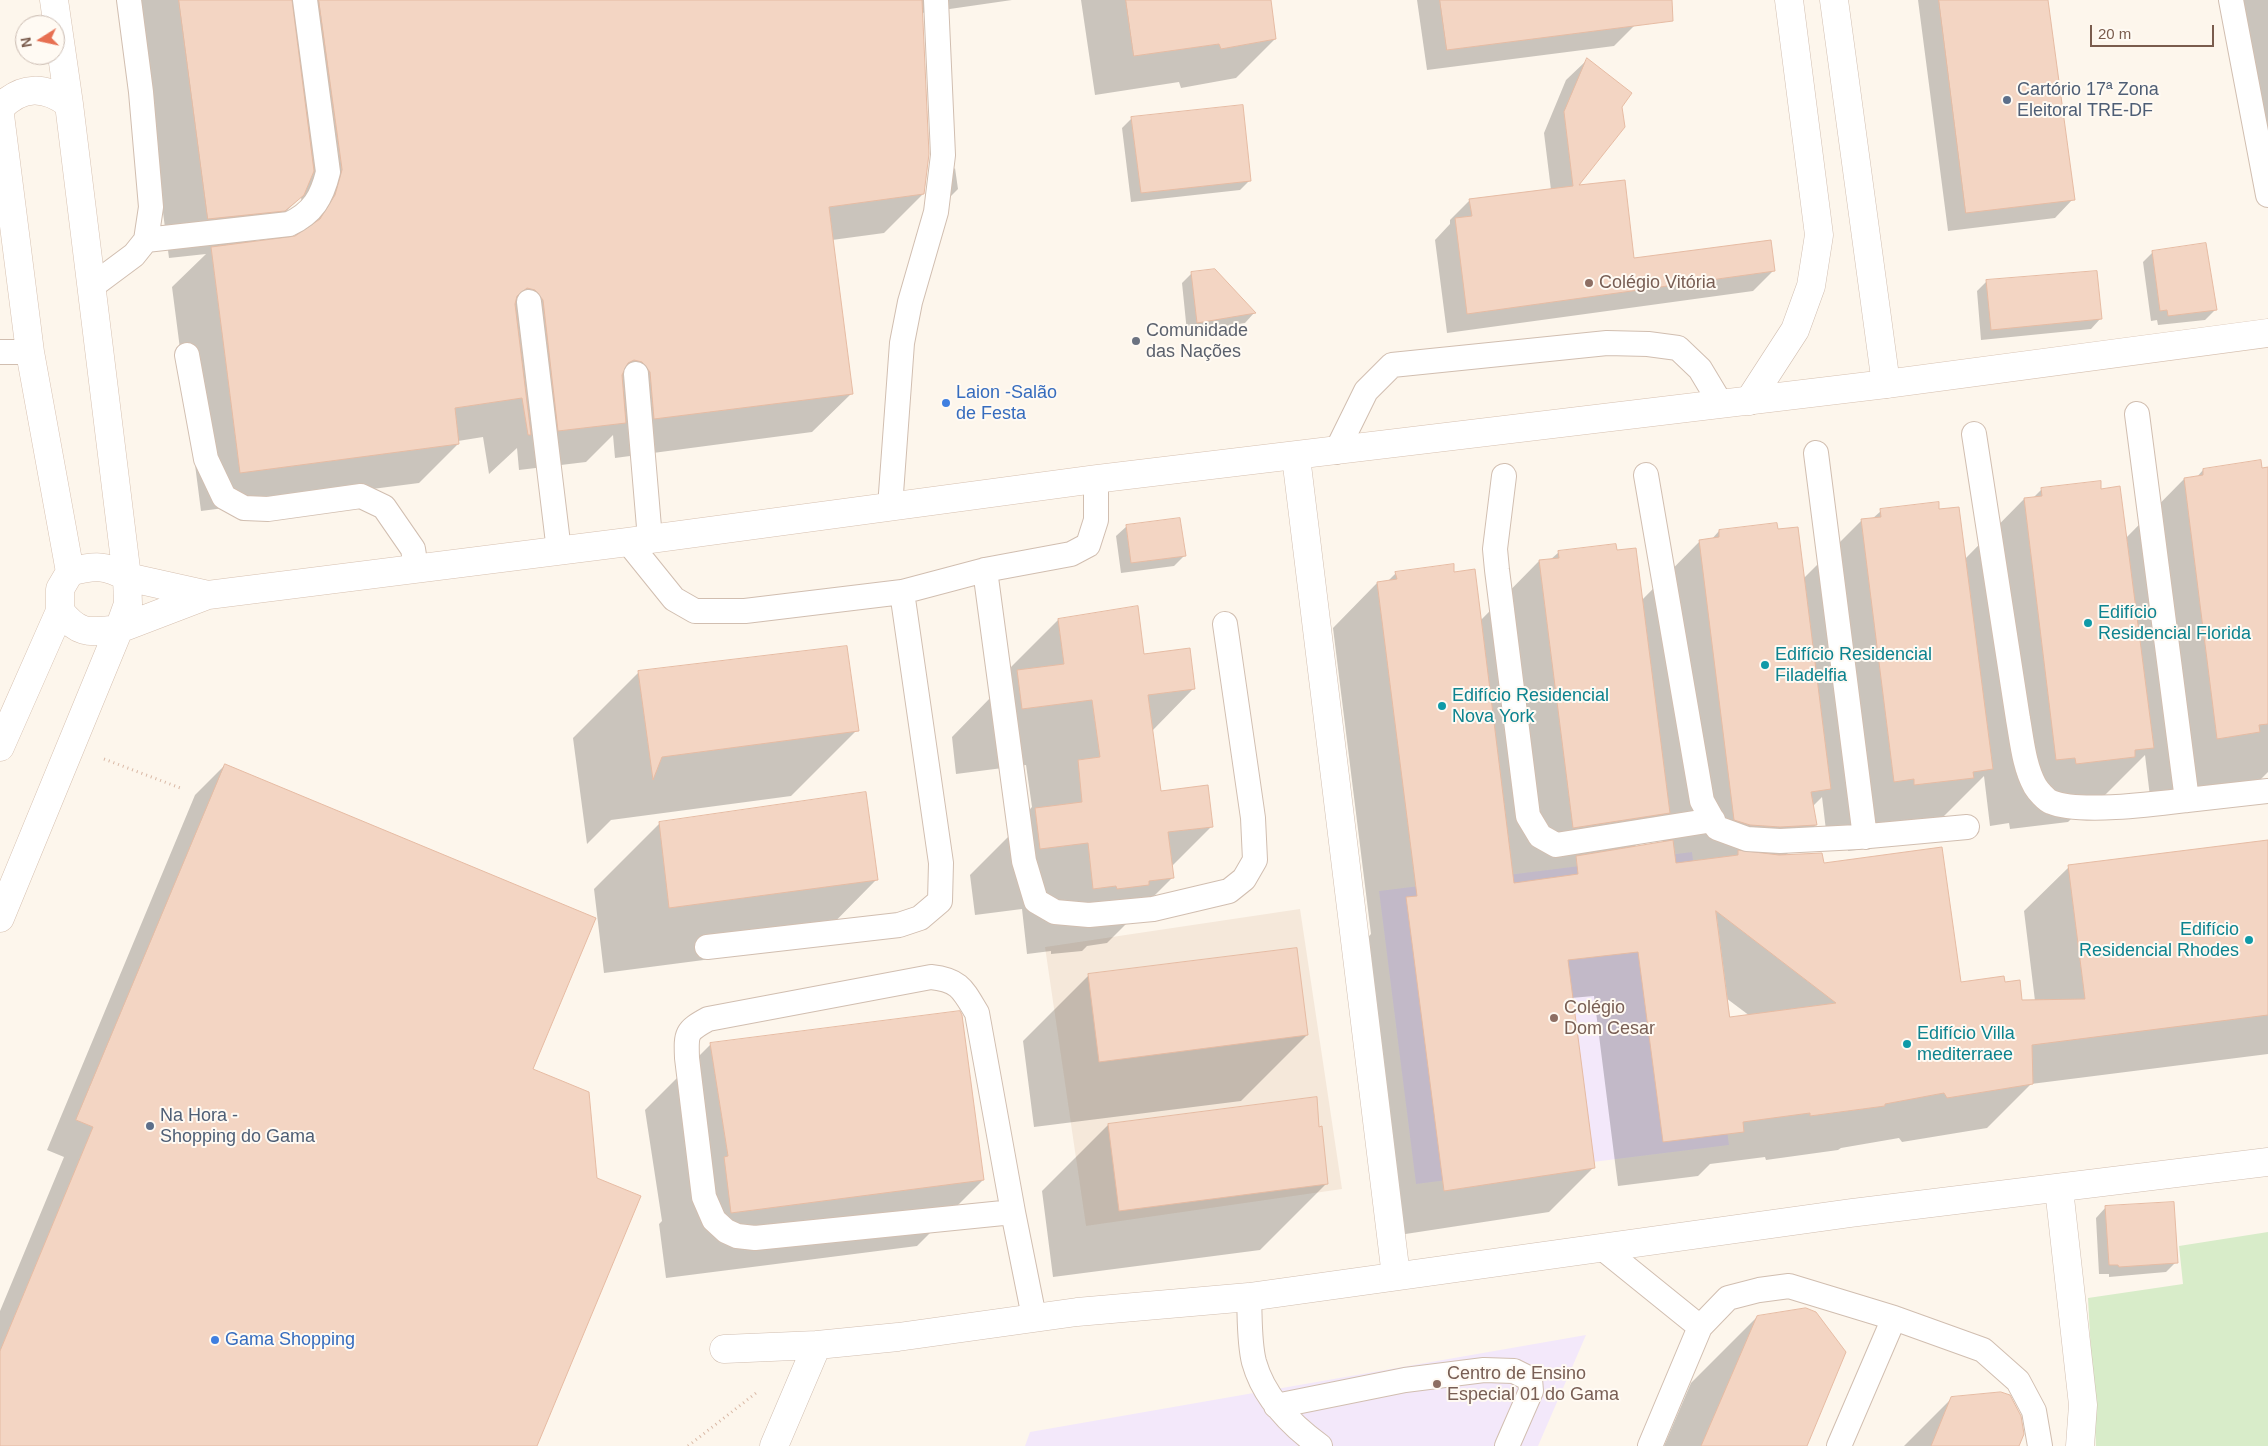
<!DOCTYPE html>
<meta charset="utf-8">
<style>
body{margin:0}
#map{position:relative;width:2268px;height:1446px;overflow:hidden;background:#fdf6ec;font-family:Arial,sans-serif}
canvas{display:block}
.north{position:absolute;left:15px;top:15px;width:50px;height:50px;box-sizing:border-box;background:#fffaf3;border:1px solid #cabbb1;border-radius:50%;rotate:260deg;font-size:14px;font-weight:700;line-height:20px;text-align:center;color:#7a5c4d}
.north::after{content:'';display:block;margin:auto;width:18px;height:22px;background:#e76f51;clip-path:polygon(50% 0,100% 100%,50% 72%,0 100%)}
.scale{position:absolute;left:2090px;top:25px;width:124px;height:22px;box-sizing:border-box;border:2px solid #7a5c4d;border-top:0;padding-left:6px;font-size:15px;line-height:18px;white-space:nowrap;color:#7a5c4d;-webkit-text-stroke:4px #fffaf3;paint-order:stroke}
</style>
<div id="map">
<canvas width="2268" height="1446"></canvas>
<div class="north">N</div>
<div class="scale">20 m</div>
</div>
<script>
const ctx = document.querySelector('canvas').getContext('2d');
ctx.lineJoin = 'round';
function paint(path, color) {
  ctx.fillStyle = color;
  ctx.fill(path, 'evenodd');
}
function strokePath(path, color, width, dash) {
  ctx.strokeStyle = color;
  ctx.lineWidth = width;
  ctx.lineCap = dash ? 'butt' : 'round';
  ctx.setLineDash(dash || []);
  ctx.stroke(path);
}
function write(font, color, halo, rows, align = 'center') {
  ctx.font = font + ' Arial,sans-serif';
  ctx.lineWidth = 4;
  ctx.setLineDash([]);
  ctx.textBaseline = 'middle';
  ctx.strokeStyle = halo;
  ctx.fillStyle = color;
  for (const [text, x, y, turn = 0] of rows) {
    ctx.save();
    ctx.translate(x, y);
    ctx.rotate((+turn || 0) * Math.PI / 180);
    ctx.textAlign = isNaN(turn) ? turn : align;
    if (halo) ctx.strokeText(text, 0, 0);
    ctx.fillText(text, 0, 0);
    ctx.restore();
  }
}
paint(new Path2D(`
 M1300,909l42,280 -256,37 -41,-279z`), '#f5e8da');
paint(new Path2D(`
 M1692,852l37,293 -313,39 -37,-293z
 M1586,1335l-48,111h-513l5,-14z`), '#f3e8fa');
paint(new Path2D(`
 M2268,1232v214h-172l-8,-148 95,-14 -4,-38z`), '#d8ecc9');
paint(new Path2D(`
 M135,0h877l-90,13 1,181 -39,39 -52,7 20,153 -40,39 -197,26 -2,-23 -27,27 -67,8 -2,-22 -28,26 -6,-37 -25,4v3l-39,39 -218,28 -29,-224 34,-33 -37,4zM301,197l2,13 -8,28 -41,4z
 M1081,0h189l5,39 -39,39 -55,10 -2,-6 -84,13z
 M1417,0h214l4,25 -21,21 -187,24z
 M1918,0h129l26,199 -18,19 -107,13z
 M2238,0h30v165z
 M1587,60l-11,127 57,72 140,12 -20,20 -306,42 -12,-93 15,-16v-4l20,-20 81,-10 -7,-57 22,-53z
 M1132,118l118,62 -10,10 -109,12 -9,-74z
 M955,168l3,21 -21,21 -1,-23z
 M2153,252l62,58 -10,10 -47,5 -1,-5 -6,1 -8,-59z
 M1215,270l39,43 -9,10 -58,9 -5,-49 10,-10z
 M1987,281l114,37 -10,11 -110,11 -4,-49z
 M2268,468v304l-20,20 -97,13 -6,-50 -58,58 -12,2 -7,7 -58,7 -1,-6 -19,3 -6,-50 -59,59 -18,9 -59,7v-7l-20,3 -6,-50 -9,9 3,19 -31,31 38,9 137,118h44l17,18h14l-11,-90 45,-44 199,-26v213l-237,30 -44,44 -85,14 -3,-4 -58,10 -3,2 -72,10 -1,-3 -55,7 -12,12 -80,10 -24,-190 -23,2 23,169 -45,45 -150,23 -37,-292 9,-9 -38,-306 44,-45 10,-1 9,-9h57l27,48 59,-60 11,-1 9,-8h57l26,48 58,-59 11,-1 8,-9h58l26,48 58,-58 11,-2 9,-8 57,-1 27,49 59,-60 9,-1 8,-8 58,-7 1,7 26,48 58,-59 12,-1 7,-8zM1661,821l2,22 -30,5zM1726,998l24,18 -22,2z
 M1127,526l57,30 -10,10 -53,7 -5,-37z
 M1058,620l85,35 51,33 -42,43 8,62 52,33 -41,41 2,10 -66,66 -20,3 -5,5 -31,3v-3l-24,3 -5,-45 -47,6 -5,-40 43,-43v-5l19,-20 -6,-42 -70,9 -4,-37 41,-42 -1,-9z
 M639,672l218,58 -66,66 -180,24 -24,24 -14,-106z
 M225,765l307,304 64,110 -60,267h-536v-135l64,-154 -17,-7 148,-355z
 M660,823l217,56 -66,67 -207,27 -10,-84z
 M1089,975l218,60 -66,66 -207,26 -11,-86z
 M711,1044l272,136 -66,66 -251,32 -7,-54 3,-3 -17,-111z
 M1108,1125l218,59 -66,66 -207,27 -11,-86z
 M2106,1207l70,55 -10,10 -57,5v-3h-10l-3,-56z
 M1757,1317l49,129h-142l27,-63z
 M1952,1398l66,48h-114z`), '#0003');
const building = new Path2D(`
 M179,0h113l22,171 -10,24 -19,16 -77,8z
 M319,0h603l7,154 -5,40 -95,13 24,187 -199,25 -4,-47 -8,-10 -8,-2 -6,3 -6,12 4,48 -68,8 -15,-131 -8,-10 -8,-2 -10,8 -2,8 16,131h-3l-6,-37 -67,10 4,36 -219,29 -29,-226 84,-11 25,-17 15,-24 7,-25z
 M1126,0h145l5,39 -55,10 -2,-5 -85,12z
 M1440,0h232l1,21 -226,29z
 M1939,0h109l27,200 -109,13z
 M1587,58l45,35 -10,14 3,20 -46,58 46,-5 9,78 137,-18 4,31 -308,43 -12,-96 17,-2 -3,-17 104,-13 -9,-74z
 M1243,105l8,76 -110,12 -10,-76z
 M2206,243l11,67 -49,6 -1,-6 -7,1 -8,-60z
 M1215,269l41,44 -59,10 -6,-51z
 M2097,271l5,48 -111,11 -5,-50z
 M2261,460l1,8 6,-1v257l-9,1 1,7 -43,7 -33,-261 19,-3v-6z
 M2101,481v8l19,-3 34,262 -19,2v7l-59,7 -1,-6 -19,2 -32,-262 18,-2 -1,-8z
 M1939,502v7l20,-2 34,262 -20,3 1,6 -60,7v-6l-20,3 -33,-263 20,-2 -1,-8z
 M1180,518l6,38 -55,7 -5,-38z
 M1777,523l1,6 20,-2 33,262 -20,3 6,33 -37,2 -30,-2 -16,-5 -35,-280 20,-3v-7z
 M1616,544l1,6 19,-2 34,265 -97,15 -34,-268 20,-2 -1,-7z
 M1454,564v8l21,-3 39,314 64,-9 -2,-18 97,-16 3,23 62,-8v-5l41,5 43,-2 2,10 118,-16 19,135 43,-6 1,6 15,-2 2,20 63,-1 -17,-134 200,-25v175l-236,30 1,39 -86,14 -3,-5 -59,11v2l-75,10v-3l-67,9 1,10 -81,10 -25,-190 -70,8 27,208 -151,23 -38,-294 11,-1 -40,-314 20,-3 -2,-7zM1716,911l120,92 -106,14z
 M1138,606l6,48 46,-6 5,41 -47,6 13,96 47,-6 5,42 -45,5 6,46 -25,3v4l-32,4 -1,-3 -23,3 -5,-46 -48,6 -5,-41 47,-6 -4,-42 22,-3 -8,-57 -70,9 -5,-39 47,-6 -6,-45z
 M847,646l12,85 -197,26 -9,23 -15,-109z
 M225,764l371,154 -63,151 56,23 8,86 44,18 -104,250h-537v-95l93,-224 -17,-7z
 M866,792l12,88 -209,28 -10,-86z
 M1297,948l11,87 -209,27 -11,-88z
 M960,1011l2,4 22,165 -253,33 -7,-56 4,-1 -18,-113z
 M1317,1097l2,30 3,-1 6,58 -209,27 -11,-87z
 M2174,1202l4,61 -59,4 -1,-2h-9l-4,-59z
 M1806,1308l10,4 30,40 -39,94h-106l56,-130z
 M2001,1392l9,3 11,21 3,18 -5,12h-88l20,-49z`);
paint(building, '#f3d5c3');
strokePath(building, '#e6bba3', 1);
const lane = new Path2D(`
 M2231,0l37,195
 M146,240l143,-16c24,-11 33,-27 39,-52l-23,-172
 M91,287l43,-32 12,-15 5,-33 -10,-115 -12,-92
 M529,302l30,249
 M0,352h30
 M187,355l19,104 18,38 20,11 24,1 93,-13 23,11 29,42 3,19
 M636,374l14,165
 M1974,434l44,285c4,22 6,47 17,67 3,5 11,14 16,16 28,12 104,2 136,-2l-50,-386
 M1336,452l30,-61 26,-26 215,-22 41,1 30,4 22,21 21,35
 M1816,453l49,384
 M1646,475l56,326 15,27 30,11 33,2 78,-4 109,-10
 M1504,476l-9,73 2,21 31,246 12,20 16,9 157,-25
 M890,507l12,-164 8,-41 26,-90 7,-57 -7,-155
 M628,542l46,57 21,12h50l157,-19 83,-22 86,-16 17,-9 8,-25v-41
 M985,570l39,291 12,40 19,11 34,3 64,-6 76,-18 15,-12 11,-19 -2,-42 -28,-194
 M2187,800l81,-9
 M707,947l192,-22 21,-7 20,-17 1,-38 -39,-271
 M931,977c29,3 32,13 46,36l36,199 -258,26 -18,-2 -11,-5 -12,-11 -10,-23 -17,-139c-1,-25 -1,-27 21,-39z
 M1013,1212l21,105
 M1601,1247l99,80
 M1249,1297c1,21 0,45 5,65 10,36 37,63 66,84
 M1276,1406l129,-26 79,-10 30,1 16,8 1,12 -24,55
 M1650,1446l50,-119 28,-29 31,-8 30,-4 105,32 89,32 35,31 16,30 6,35
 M1839,1446l55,-128`);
const street = new Path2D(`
 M1834,0l52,384
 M1749,401l46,-71 16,-44 8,-51 -30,-235
 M1296,457l100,819
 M2059,1189l24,216 -3,41
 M724,1349l93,-4
 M774,1446l43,-101 81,-8 179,-25 172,-15 602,-84 417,-51`);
const secondary = new Path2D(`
 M54,0l15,104 58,473 81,18
 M0,108c22,-23 45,-22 69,-4
 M0,115l30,237 40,220
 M0,747l60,-136v-22l10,-17c25,-7 35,-7 57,5l1,27 -9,25c-29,3 -39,7 -59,-18
 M0,918l119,-289 89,-34 420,-53 468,-63 790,-95 382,-51`);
strokePath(lane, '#d1beb0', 26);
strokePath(street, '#d1beb0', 29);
strokePath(secondary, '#d6c0b0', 29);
strokePath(new Path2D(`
 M104,759l79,30
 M688,1446l68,-53`), '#d9b8a5', 3, [1, 4]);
strokePath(lane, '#fff', 24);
strokePath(street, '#fff', 28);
strokePath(secondary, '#fff', 28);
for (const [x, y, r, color] of [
 [2007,100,5,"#5c6f8a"],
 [1589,283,5,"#8d6e63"],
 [1136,341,5,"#6b7280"],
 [946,403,5,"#3f7fe0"],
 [2088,623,5,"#0f9aa8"],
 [1765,665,5,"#0f9aa8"],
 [1442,706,5,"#0f9aa8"],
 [2249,940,5,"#0f9aa8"],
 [1554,1018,5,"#8d6e63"],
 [1907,1044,5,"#0f9aa8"],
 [150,1126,5,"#5c6f8a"],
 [215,1340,5,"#3f7fe0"],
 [1437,1384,5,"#8d6e63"]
]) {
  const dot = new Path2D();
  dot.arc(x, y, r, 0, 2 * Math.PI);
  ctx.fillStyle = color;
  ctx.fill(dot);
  strokePath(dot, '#fffaf3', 2);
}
write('18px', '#4e5e75', '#fffaf3', [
 ["Cartório 17ª Zona",2017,90],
 ["Eleitoral TRE-DF",2017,111],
 ["Na Hora -",160,1116],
 ["Shopping do Gama",160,1137]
], 'left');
write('18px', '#785e54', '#fffaf3', [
 ["Colégio Vitória",1599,283],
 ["Colégio",1564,1008],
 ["Dom Cesar",1564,1029],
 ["Centro de Ensino",1447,1374],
 ["Especial 01 do Gama",1447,1395]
], 'left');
write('18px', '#5b616d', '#fffaf3', [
 ["Comunidade",1146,331],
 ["das Nações",1146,352]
], 'left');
write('18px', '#366cbe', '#fffaf3', [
 ["Laion -Salão",956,393],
 ["de Festa",956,414],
 ["Gama Shopping",225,1340]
], 'left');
write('18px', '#0d838f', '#fffaf3', [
 ["Edifício",2098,613],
 ["Residencial Florida",2098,634],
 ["Edifício Residencial",1775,655],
 ["Filadelfia",1775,676],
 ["Edifício Residencial",1452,696],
 ["Nova York",1452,717],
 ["Edifício",2239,930,"right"],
 ["Residencial Rhodes",2239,951,"right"],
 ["Edifício Villa",1917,1034],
 ["mediterraee",1917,1055]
], 'left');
</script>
